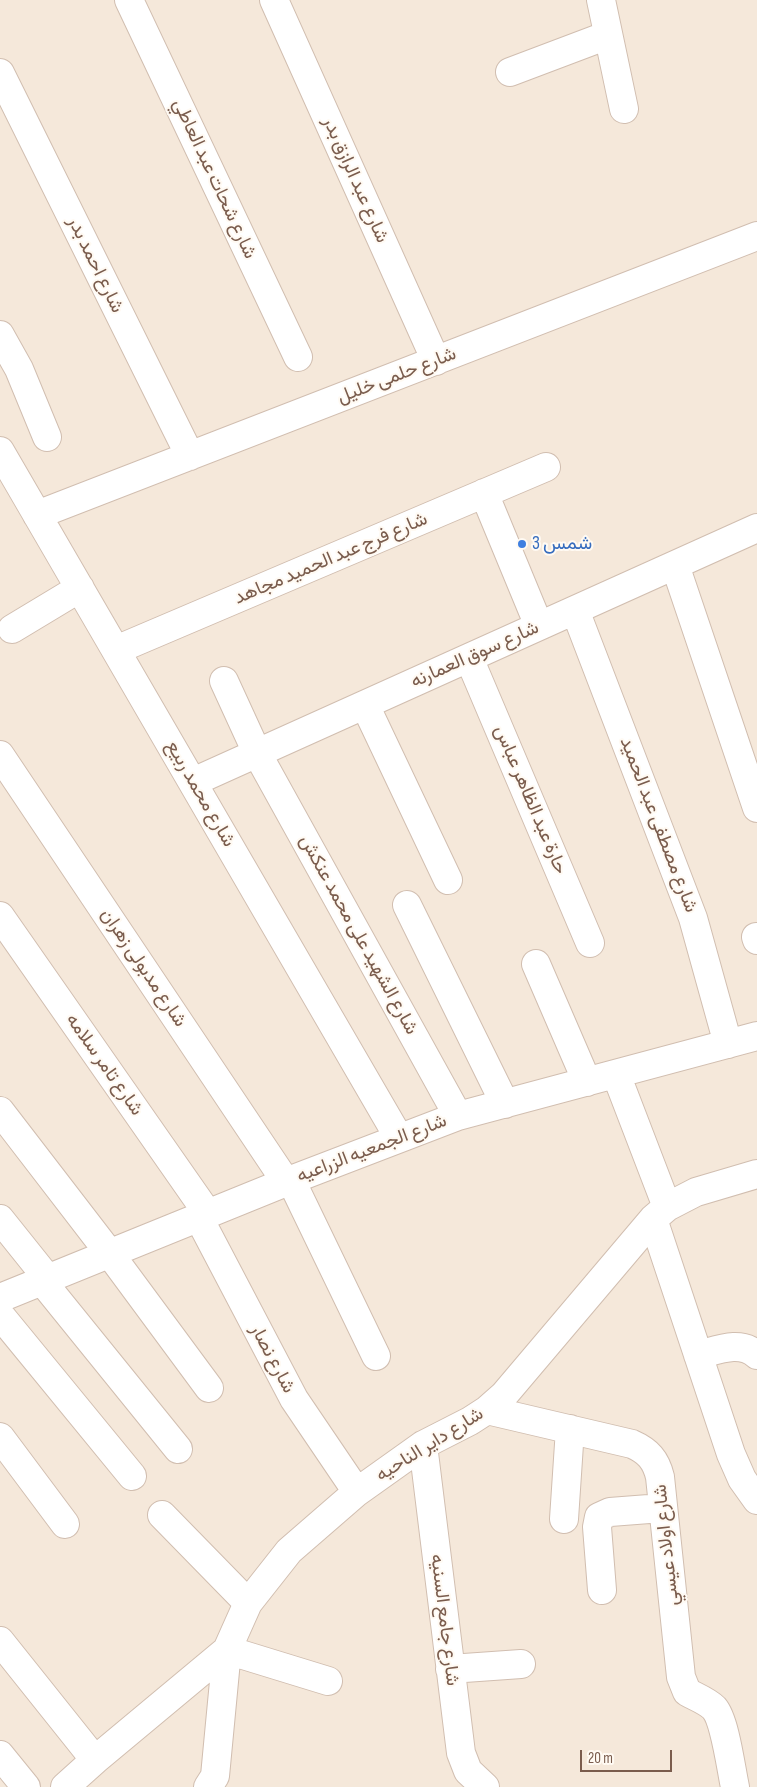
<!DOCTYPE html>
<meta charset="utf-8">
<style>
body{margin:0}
#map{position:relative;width:757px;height:1787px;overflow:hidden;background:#fdf6ec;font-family:"Sofia Sans Condensed",sans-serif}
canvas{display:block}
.scale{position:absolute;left:580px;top:1750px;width:92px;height:22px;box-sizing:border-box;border:2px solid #7a5c4d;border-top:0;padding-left:6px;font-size:15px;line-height:18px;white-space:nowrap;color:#7a5c4d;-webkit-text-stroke:4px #fffaf3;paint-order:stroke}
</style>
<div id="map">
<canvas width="757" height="1787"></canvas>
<div class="scale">20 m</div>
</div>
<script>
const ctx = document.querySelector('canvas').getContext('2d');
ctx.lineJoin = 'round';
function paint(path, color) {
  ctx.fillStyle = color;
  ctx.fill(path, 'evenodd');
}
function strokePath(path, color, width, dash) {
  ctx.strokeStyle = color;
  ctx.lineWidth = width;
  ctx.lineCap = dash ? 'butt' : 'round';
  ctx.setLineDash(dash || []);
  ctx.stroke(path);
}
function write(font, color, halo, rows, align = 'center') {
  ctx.font = font + ' "Sofia Sans Condensed",Vazirmatn,sans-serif';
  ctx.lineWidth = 4;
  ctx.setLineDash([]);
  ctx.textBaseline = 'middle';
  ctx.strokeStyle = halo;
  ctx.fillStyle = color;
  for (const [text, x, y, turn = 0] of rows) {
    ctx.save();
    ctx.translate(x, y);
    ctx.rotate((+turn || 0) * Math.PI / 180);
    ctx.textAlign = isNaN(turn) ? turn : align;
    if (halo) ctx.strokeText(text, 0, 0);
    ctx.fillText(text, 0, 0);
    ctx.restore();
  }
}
paint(new Path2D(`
 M0,0h757v1787h-757z`), '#f5e8da');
const minor = new Path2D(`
 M129,0l169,357
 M274,0l162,361
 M601,0l23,109
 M510,72l98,-37
 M0,73l190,383
 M0,335l19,34 28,68
 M0,451l399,687
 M484,493l55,133
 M37,515l720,-279
 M675,565l82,243
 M575,610l118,308 35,126
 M12,629l68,-41
 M116,650l430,-183
 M469,658l121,285
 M224,681l33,72 201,363
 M365,705l83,175
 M0,755l286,427
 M193,782l564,-254
 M407,905l98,199
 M0,916l208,298
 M756,937l1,3
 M536,964l51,118
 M616,1074l51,133
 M0,1111l110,143 99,134
 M291,1180l85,176
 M199,1218l95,181 63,93
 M0,1219l48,60
 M653,1219l78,235 11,25 15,21
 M42,1281l136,168
 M0,1298l291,-118 167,-64 299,-80
 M0,1315l132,161
 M698,1355c20,-5 42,-15 59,0
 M487,1410l145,34c16,7 24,16 28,33l21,200 6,15c9,5 20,9 27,16 11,12 17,61 21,79
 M0,1437l65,87
 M423,1445l38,308 7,18 17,16
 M162,1515l86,88
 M564,1519l6,-90
 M602,1590l-5,-63 2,-10 11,-5 52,-4
 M0,1641l95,119 -30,27
 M450,1669l71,-5
 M0,1755l26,32
 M95,1760l132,-110 101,31
 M208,1787l7,-11 12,-126 21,-47 41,-52 68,-59 66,-47 47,-24 17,-11 17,-15 149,-176 14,-12 29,-15 61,-18`);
strokePath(minor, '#d1beb0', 30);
strokePath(minor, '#fff', 28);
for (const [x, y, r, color] of [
 [522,544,5,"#3f7fe0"]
]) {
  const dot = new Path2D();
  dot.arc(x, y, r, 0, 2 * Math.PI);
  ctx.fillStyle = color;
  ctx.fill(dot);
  strokePath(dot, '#fffaf3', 2);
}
write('19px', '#7a5c4d', '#fffaf3', [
 ["شارع شحات عبد العاطي",214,179,65],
 ["شارع عبد الرازق بدر",355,180,66],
 ["شارع احمد بدر",95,265,64],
 ["شارع حلمى خليل",397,376,-21],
 ["شارع فرج عبد الحميد مجاهد",331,559,-23],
 ["شارع سوق العمارنه",475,655,-24],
 ["شارع محمد ربيع",200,794,60],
 ["حارة عبد الظاهر عباس",530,800,67],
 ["شارع مصطفى عبد الحميد",658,825,69],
 ["شارع الشهيد على محمد عنكش",358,935,61],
 ["شارع مدبولى زهران",143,968,56],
 ["شارع تامر سلامه",104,1065,55],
 ["شارع الجمعيه الزراعيه",372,1149,-21],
 ["شارع نصار",272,1359,62],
 ["شارع داير الناحيه",430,1445,-32],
 ["شارع اولاد عيسي",667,1545,-96],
 ["شارع جامع السنيه",444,1620,83]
]);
write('19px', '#366cbe', '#fffaf3', [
 ["شمس 3",532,544]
], 'left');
</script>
